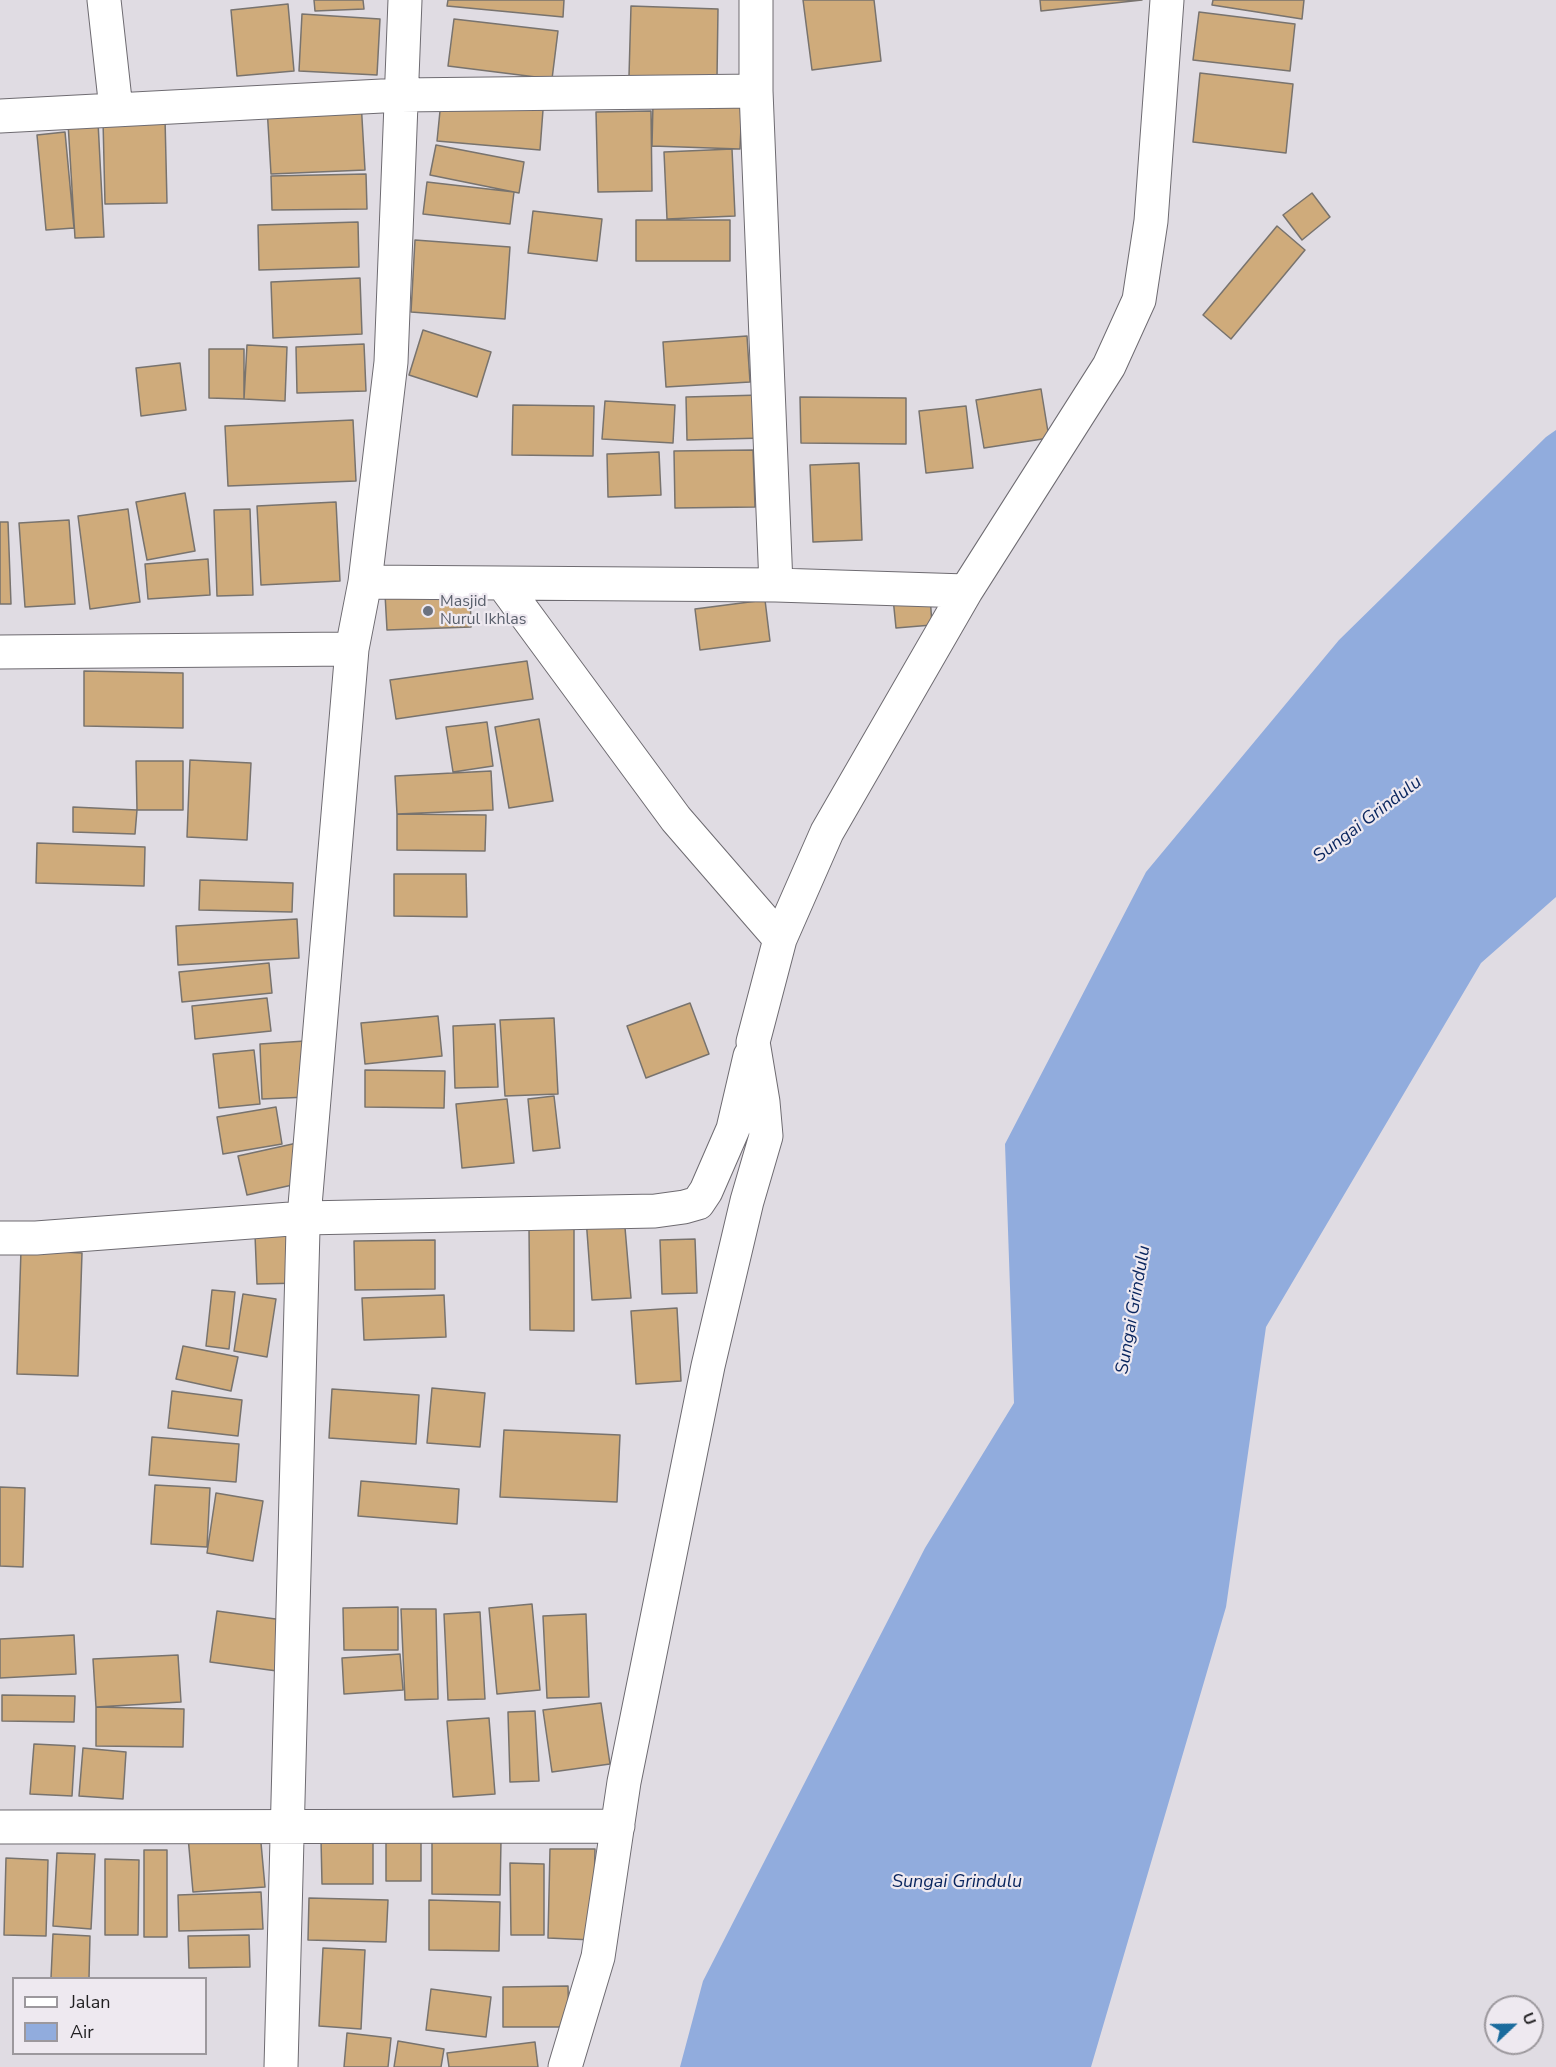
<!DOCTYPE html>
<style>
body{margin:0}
#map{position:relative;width:1556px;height:2067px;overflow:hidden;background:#e0dce3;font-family:"Nunito Sans",sans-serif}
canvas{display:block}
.legend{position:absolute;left:12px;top:1977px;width:195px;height:78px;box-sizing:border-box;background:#eee9f0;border:2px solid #9c989d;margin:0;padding:8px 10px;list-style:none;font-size:18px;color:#201f21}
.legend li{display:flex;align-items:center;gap:12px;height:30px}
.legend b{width:30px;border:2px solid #9c989d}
.north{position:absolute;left:1484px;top:1995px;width:60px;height:60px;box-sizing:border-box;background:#eee9f0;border:2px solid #9c989d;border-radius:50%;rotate:68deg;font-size:16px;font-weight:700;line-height:24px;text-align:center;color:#201f21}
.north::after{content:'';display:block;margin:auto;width:21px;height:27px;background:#1a6b9d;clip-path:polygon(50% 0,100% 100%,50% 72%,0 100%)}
</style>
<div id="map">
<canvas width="1556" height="2067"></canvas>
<ul class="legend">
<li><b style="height:8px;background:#fff"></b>Jalan</li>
<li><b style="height:16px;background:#91acdd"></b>Air</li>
</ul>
<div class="north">U</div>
</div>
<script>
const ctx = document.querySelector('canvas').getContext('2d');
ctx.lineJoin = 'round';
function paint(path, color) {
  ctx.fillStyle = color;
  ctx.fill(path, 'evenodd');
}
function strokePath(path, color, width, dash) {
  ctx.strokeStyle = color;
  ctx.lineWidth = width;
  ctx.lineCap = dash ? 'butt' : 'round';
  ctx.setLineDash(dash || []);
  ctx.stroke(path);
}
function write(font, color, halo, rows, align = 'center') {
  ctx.font = font + ' "Nunito Sans",sans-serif';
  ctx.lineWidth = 4.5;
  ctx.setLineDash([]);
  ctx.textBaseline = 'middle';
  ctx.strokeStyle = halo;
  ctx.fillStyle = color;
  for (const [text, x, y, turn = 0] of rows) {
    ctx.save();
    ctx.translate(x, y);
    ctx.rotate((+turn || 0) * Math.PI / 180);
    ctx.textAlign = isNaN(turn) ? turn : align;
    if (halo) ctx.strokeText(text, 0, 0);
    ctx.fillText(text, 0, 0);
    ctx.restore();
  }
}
paint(new Path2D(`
 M1556,430v467l-75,66 -215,364 -40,280 -135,460h-411l23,-86 222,-433 89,-145 -9,-259 141,-272 193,-232 207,-203z`), '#91acdd');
const building = new Path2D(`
 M314,0h49l1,9 -49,2z
 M448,0h116l-1,17 -116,-11z
 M803,0h71l7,61 -69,9z
 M1040,0h102l-101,11z
 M1213,0h91l-2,19 -90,-14z
 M288,4l6,67 -57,5 -6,-66z
 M631,6l87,3 -1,69 -88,-2z
 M1199,12l96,12 -5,47 -97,-11z
 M302,14l78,5 -3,56 -78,-4z
 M454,19l104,12 -6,48 -104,-13z
 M1200,73l93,11 -7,69 -93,-11z
 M361,101l4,69 -94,4 -4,-67z
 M441,101l102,9 -3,40 -103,-9z
 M653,103l89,3 -2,43 -88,-3z
 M651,111l1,80 -54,1 -2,-80z
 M165,118l2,85 -62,1 -2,-84z
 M98,122l6,115 -29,1 -7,-115z
 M65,132l9,96 -28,2 -9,-95z
 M436,145l88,17 -5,31 -89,-18z
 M732,149l3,67 -68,3 -3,-67z
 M366,174l1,35 -95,1 -1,-34z
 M427,182l87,10 -4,32 -87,-10z
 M1312,193l18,24 -28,23 -19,-25z
 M533,211l69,8 -5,42 -69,-8z
 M636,220h94v41h-94z
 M358,222l1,45 -100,3 -1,-45z
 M1277,226l28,24 -74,89 -28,-24z
 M415,240l95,7 -5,72 -94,-7z
 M360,278l2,56 -89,4 -2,-56z
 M423,330l68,22 -14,45 -68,-22z
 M747,336l3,46 -84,5 -3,-45z
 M364,344l2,47 -69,2 -1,-46z
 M247,345l40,2 -2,54 -41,-2z
 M209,349h35v50l-35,-1z
 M180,363l6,47 -45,6 -5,-48z
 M1041,389l8,49 -65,10 -8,-48z
 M761,395l2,43 -76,2 -1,-43z
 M800,397l106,1v46l-105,-1z
 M605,401l70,4 -2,38 -71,-4z
 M513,405l81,1 -1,50 -81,-1z
 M966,406l7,62 -47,5 -7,-62z
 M353,420l3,61 -128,5 -3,-60z
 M753,450l2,57 -80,1 -1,-57z
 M659,452l2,43 -53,2 -1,-43z
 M859,463l3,77 -49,2 -3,-77z
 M185,493l10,58 -48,9 -11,-58z
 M336,502l4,79 -79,4 -4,-79z
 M128,509l12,93 -50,7 -12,-93z
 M250,509l3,86 -36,1 -3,-86z
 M69,520l6,84 -50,3 -6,-84z
 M0,522h8l3,82h-11z
 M208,559l2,36 -62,4 -3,-35z
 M470,592l1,35 -84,3 -2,-36z
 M930,595l2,30 -36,3 -3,-30z
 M765,600l5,41 -70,9 -5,-41z
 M527,661l6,38 -137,20 -6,-39z
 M84,671l99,2v55l-99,-2z
 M539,719l14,82 -44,7 -14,-81z
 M487,722l6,44 -40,6 -7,-45z
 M190,760l61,3 -4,77 -60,-3z
 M136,761h47v49h-46z
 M491,771l2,39 -96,4 -2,-38z
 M73,807l64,3 -2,24 -62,-2z
 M397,814l89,1 -1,36 -88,-1z
 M37,843l108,4 -1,39 -108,-3z
 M394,874h72l1,43 -73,-1z
 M200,880l93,3 -1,29 -93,-2z
 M297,919l2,39 -121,7 -2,-39z
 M269,963l3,30 -90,9 -3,-30z
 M267,998l4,33 -76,8 -3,-33z
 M690,1003l19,51 -63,24 -19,-52z
 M438,1016l4,40 -77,8 -4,-41z
 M554,1018l4,76 -53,2 -5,-76z
 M495,1024l3,63 -43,1 -2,-62z
 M305,1041l3,56 -46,2 -2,-55z
 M254,1050l6,54 -41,4 -6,-54z
 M365,1070l80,1 -1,37 -79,-1z
 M554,1096l6,52 -27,3 -5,-52z
 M507,1099l7,64 -52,5 -6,-64z
 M276,1107l6,37 -59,10 -6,-37z
 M297,1143l9,39 -59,13 -9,-39z
 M624,1216l7,82 -39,2 -6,-82z
 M529,1228h45v103l-44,-1z
 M299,1234l2,49 -44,1 -2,-49z
 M695,1239l2,54 -35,1 -2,-54z
 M435,1240v49l-80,1 -1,-49z
 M21,1250l61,3 -4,123 -61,-2z
 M212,1290l23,2 -6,57 -23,-3z
 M243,1294l33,5 -9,58 -33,-6z
 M444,1295l2,42 -82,3 -2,-42z
 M677,1308l4,73 -45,3 -5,-73z
 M183,1346l55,11 -7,34 -55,-12z
 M432,1388l53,5 -5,54 -53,-4z
 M332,1389l87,6 -3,49 -87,-6z
 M172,1391l70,9 -4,36 -70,-8z
 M504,1430l116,5 -3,67 -117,-5z
 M152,1437l87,7 -3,38 -87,-7z
 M361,1481l98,8 -2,35 -99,-8z
 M155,1485l55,3 -3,59 -56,-3z
 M0,1487l25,1 -2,79 -23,-1z
 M216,1493l47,8 -10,60 -46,-8z
 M532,1604l8,86 -43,4 -8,-86z
 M398,1607v43h-54l-1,-42z
 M401,1609h35l2,90 -33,1z
 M217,1611l66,9 -6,51 -67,-9z
 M480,1612l5,87 -37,1 -4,-86z
 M586,1614l3,83 -42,1 -4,-82z
 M74,1635l2,39 -76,4v-39z
 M400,1654l3,36 -59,4 -2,-36z
 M178,1655l3,47 -85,5 -3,-48z
 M2,1695l73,1 -1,26 -72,-1z
 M601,1703l9,61 -58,8 -9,-62z
 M96,1707l88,2 -1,38 -87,-1z
 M535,1711l4,70 -29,1 -2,-70z
 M489,1718l6,76 -42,3 -6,-76z
 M34,1744l41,2 -3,50 -42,-2z
 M83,1748l43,4 -3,47 -44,-3z
 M260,1832l5,55 -72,5 -5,-55z
 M373,1838v46h-51l-1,-45z
 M386,1839h35v42h-35z
 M432,1839l69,1 -1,55 -68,-1z
 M550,1849h45l-2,91 -45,-2z
 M144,1850h23v87h-23z
 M57,1853l38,1 -4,75 -38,-3z
 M6,1858l42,2 -2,76 -42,-1z
 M105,1859l34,1 -1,75h-33z
 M510,1863l34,1v71h-33z
 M261,1892l2,37 -84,2 -1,-36z
 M309,1898l79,2 -2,42 -78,-2z
 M429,1900l71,2 -1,49 -70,-1z
 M53,1934l37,2 -1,42h-38z
 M249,1935l1,32 -61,1 -1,-32z
 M323,1948l42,2 -4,79 -42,-3z
 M568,1986l1,41h-66v-40z
 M431,1989l60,8 -5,40 -60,-7z
 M347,2033l44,5 -3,29h-44z
 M398,2041l46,8 -3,18h-47z
 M535,2042l3,25h-89l-2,-14z`);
paint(building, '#cfab7b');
strokePath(building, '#78736e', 1.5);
const minor = new Path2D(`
 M104,0l12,109
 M756,0v91l20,494
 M0,116l401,-21 355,-4
 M365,582l411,3 190,6
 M503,584l173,235 104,120
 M0,652l352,-3
 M0,1238h36l268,-20 351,-7 29,-4 14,-4 8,-12 27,-62 17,-73
 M0,1827l618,-1
 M281,2067l22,-838 49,-580 13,-67 26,-220 14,-362
 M565,2067l33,-110 26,-175 84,-416 39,-165 19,-65 -3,-34 -10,-60 27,-103 47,-107 139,-241 143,-225 30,-66 12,-79 16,-221`);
strokePath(minor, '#6e6b71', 35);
strokePath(minor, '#fff', 33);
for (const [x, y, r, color] of [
 [428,611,6,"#6b7280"]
]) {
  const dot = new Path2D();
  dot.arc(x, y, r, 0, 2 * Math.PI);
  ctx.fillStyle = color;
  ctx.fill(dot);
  strokePath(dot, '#eee9f0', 2);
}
write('16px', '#5b616d', '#eee9f0', [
 ["Masjid",440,602],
 ["Nurul Ikhlas",440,620]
], 'left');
write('italic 18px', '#09255e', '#eee9f0', [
 ["Sungai Grindulu",1368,820,-37],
 ["Sungai Grindulu",1134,1310,-80],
 ["Sungai Grindulu",957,1883]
]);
</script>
